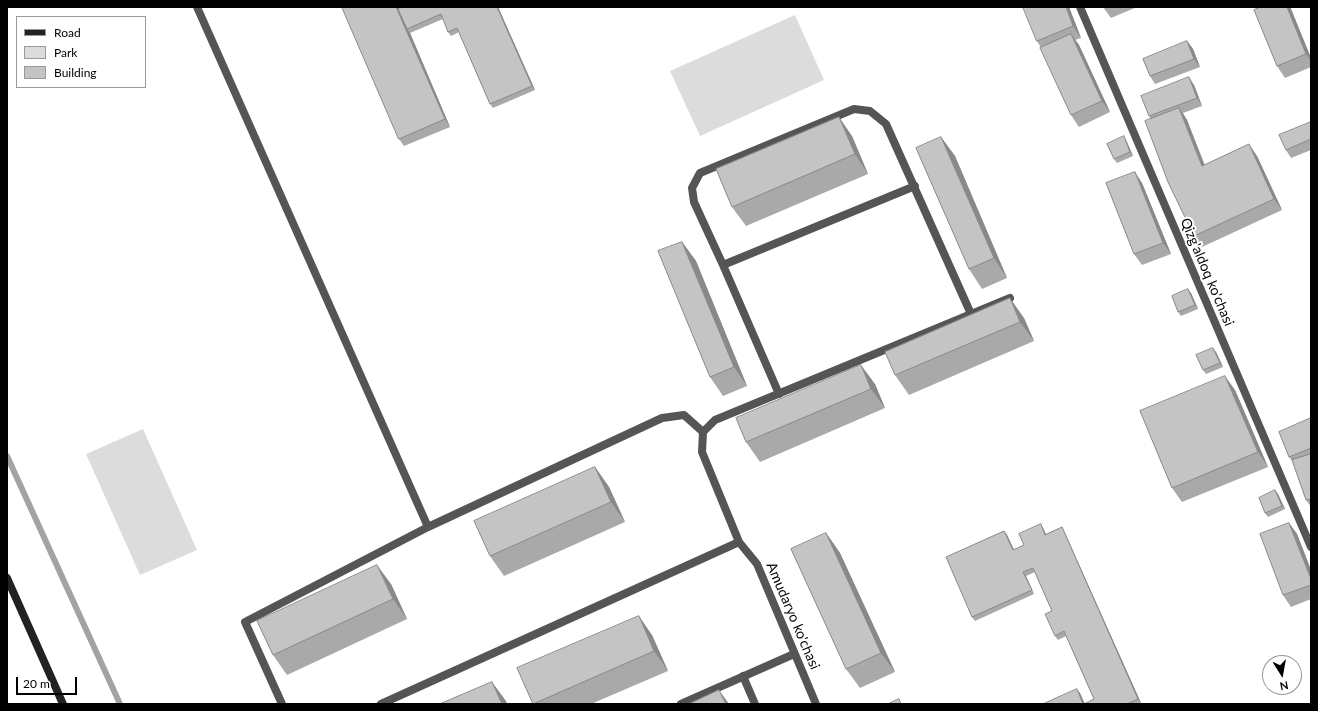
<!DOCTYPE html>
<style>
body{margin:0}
#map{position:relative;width:1318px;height:711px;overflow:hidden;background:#fff;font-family:Lato,sans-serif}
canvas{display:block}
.frame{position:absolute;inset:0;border:8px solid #000;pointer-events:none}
.legend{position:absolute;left:16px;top:16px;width:130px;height:72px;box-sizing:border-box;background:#fff;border:1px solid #999;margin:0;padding:5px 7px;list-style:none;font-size:12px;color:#000}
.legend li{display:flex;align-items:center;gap:8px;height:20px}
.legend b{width:20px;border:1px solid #999}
.north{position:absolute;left:1262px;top:655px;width:40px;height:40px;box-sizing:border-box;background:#fff;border:1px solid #999;border-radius:50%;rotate:169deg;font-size:11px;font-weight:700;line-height:16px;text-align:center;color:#000}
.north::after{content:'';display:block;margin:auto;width:14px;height:18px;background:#000;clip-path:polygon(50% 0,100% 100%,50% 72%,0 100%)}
.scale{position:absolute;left:16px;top:677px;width:61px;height:18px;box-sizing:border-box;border:2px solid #000;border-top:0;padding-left:5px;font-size:12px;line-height:14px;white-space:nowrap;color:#000;-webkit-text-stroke:3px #fff;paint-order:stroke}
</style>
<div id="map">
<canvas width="1318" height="711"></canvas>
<div class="frame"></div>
<ul class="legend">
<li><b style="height:5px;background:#222"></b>Road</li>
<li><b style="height:11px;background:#dcdcdc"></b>Park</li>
<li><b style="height:11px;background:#c4c4c4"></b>Building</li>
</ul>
<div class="north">N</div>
<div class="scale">20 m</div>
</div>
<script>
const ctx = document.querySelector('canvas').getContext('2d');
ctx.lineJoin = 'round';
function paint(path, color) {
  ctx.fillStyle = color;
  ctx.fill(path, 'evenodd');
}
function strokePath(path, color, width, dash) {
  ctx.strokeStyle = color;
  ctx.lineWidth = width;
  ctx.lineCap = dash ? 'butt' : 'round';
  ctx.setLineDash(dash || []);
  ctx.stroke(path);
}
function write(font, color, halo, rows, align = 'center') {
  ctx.font = font + ' Lato,sans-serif';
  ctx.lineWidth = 4;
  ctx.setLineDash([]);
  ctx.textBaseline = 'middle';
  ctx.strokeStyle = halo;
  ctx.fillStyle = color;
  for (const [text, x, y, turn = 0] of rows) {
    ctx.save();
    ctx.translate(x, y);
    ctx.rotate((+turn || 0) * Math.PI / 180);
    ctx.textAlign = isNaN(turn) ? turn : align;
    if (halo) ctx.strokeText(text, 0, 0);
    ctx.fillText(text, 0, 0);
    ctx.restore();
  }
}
paint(new Path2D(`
 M795,15l29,65 -124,56 -30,-65z
 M143,429l54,121 -57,25 -54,-121z`), '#dcdcdc');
strokePath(new Path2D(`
 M7,456l113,248`), '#a3a3a3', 6);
strokePath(new Path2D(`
 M197,7l231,520
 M1080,7l231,540
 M723,265l192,-79
 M779,394l-56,-129 -29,-63 -2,-14 8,-15 154,-64 16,2 16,13 85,190
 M743,676l12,28
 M282,704l-37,-82 183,-95 234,-109 22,-3 19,17
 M381,704l358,-162
 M681,704l113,-50
 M816,704l-59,-140 -18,-22 -37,-90 1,-20 12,-12 295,-122`), '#555', 8);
strokePath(new Path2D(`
 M7,578l56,126`), '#222', 8);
paint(new Path2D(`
 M342,7h56l1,1 99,-1 37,83 -42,18 -3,-4 -31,-72 -8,4 -3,-4 -5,-13 -33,14 40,94 -46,19 -5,-7z
 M1069,7l12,31 -6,2 4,5 31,67 -31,15 -8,-12 -30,-67 -4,-7z
 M1103,7h34l-26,11z
 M1255,7h35l1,2 20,49v9l-26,11 -8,-12 -20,-57z
 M1187,41l6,8 7,18 -45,17 -5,-8z
 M1194,85l8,21 -19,7 4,7 18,45 52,-9 25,54 -80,37 -8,-11 -43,-117 -2,-3z
 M1311,122v28l-20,8 -5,-8z
 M852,136l16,38 -122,52 -14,-19z
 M941,137l14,19 52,122 -25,11 -13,-20z
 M1126,140l7,16 -16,7 -3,-4z
 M1142,183l29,71 -29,11 -8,-11z
 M682,242l14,19 51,125 -24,10 -13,-19z
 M1191,293l7,16 -17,7 -3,-4z
 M1024,318l10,23 -125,54 -14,-20z
 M1216,352l7,15 -17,7 -3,-4z
 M875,384l10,24 -125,54 -14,-20z
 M1235,390l33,77 -86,35 -10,-14z
 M1311,418v89l-5,-7 -13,-38 -4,-5z
 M595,467l14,20 16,35 -121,54 -14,-20z
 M1275,490l3,4 7,15 -17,8 -3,-4z
 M1289,523l8,11 14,36v29l-20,8 -8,-12z
 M1062,527l2,4 77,172 -2,1h-96l37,-11 4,11 10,-5 -28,-63 -8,4 -3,-4 -3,-25 -17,-39 -9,4 8,18 -59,27 -3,-4 32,-86 3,4 7,15 10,-5 19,-17 3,6z
 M826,533l14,20 55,119 -35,16 -14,-19z
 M391,584l16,35 -120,56 -14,-20z
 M652,635l16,36 -77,33h-58z`), '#a9a9a9');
paint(new Path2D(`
 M396,7h2l10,22h-1l3,4 40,94 -5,-8z
 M497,7h1l37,83 -3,-4z
 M1066,7h3l12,31 -8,-12z
 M1287,7h3l1,2 20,49v3l-5,-7z
 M1071,34l8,11 31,67 -8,-11z
 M1187,41l6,8 7,18 -6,-8z
 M1189,77l5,8 8,21 -5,-8z
 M1179,108l8,12 22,58 -7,-12z
 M839,117l13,19 16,38 -13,-20z
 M1124,136l2,4 7,16 -3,-4z
 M941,137l14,19 52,122 -13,-20z
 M1249,144l8,12 25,54 -8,-11z
 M1135,172l7,11 29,71 -8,-11z
 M682,242l14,19 51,125 -13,-19z
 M1188,289l3,4 7,16 -3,-4z
 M1010,298l14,20 10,23 -14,-19z
 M1213,348l3,4 7,15 -3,-4z
 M861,365l14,19 10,24 -14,-19z
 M1225,376l10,14 33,77 -10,-15z
 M595,467l14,20 16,35 -14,-20z
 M1275,490l3,4 7,15 -3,-3z
 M1289,523l8,11 14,36v9z
 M1041,524l2,4 5,11 -3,-4z
 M1062,527l2,4 77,172 -3,-4z
 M1004,531l3,4 9,19 -3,-4z
 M826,533l14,20 55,119 -14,-19z
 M377,565l14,19 16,35 -14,-20z
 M1023,572l3,4 8,18z
 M639,616l13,19 16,36 -14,-20z
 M492,682l14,19 1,3h-5z
 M1077,689l3,4 5,11h-2z
 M719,690l10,14h-3z`), '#898989');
const building = new Path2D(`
 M342,7h54l49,112 -46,20z
 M402,7h95l35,79 -42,18 -33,-76 -9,4 -7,-18 -34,15 -9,-20z
 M1023,7h43l7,19 -36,15z
 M1261,7h26l19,47 -29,12 -23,-56z
 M1071,34l31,67 -31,14 -31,-67z
 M1187,41l7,18 -44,17 -7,-17z
 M1189,77l8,21 -48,18 -8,-20z
 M1179,108l23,58 47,-22 25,55 -80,37 -26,-54 -23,-61z
 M839,117l16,37 -123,53 -16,-38z
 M1311,122v17l-25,11 -7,-15z
 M1124,136l6,16 -16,7 -7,-15z
 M941,137l53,121 -25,11 -53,-121z
 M1135,172l28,71 -29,11 -28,-71z
 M682,242l52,125 -24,10 -52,-126z
 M1188,289l7,16 -17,7 -6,-16z
 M1010,298l10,24 -125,53 -10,-23z
 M1213,348l7,15 -17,7 -7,-15z
 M861,365l10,24 -125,53 -10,-24z
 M1225,376l33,76 -86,36 -32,-77z
 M1311,418v30l-22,9 -10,-25z
 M1311,454v45l-5,1 -14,-40z
 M595,467l16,35 -121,54 -16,-35z
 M1275,490l7,16 -17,7 -6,-15z
 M1289,523l22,56v6l-28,10 -23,-61z
 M1041,524l4,11 17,-8 76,172 -11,5h-43l10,-5 -30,-68 -9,5 -10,-22 7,-3 -19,-43 -10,4 9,18 -60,27 -26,-60 58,-26 9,19 11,-5 -5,-11z
 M826,533l55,120 -35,16 -55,-120z
 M377,565l16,34 -120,56 -16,-34z
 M639,616l15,35 -121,53 -16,-36z
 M492,682l10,22h-62z
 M1077,689l6,15h-40z
 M719,690l7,14h-37z
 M899,699l2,5h-13z`);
paint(building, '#c4c4c4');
strokePath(building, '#898989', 1);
write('14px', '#000', '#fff', [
 ["Qizg'aldoq ko'chasi",1207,272,67],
 ["Amudaryo ko'chasi",793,616,67]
]);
</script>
